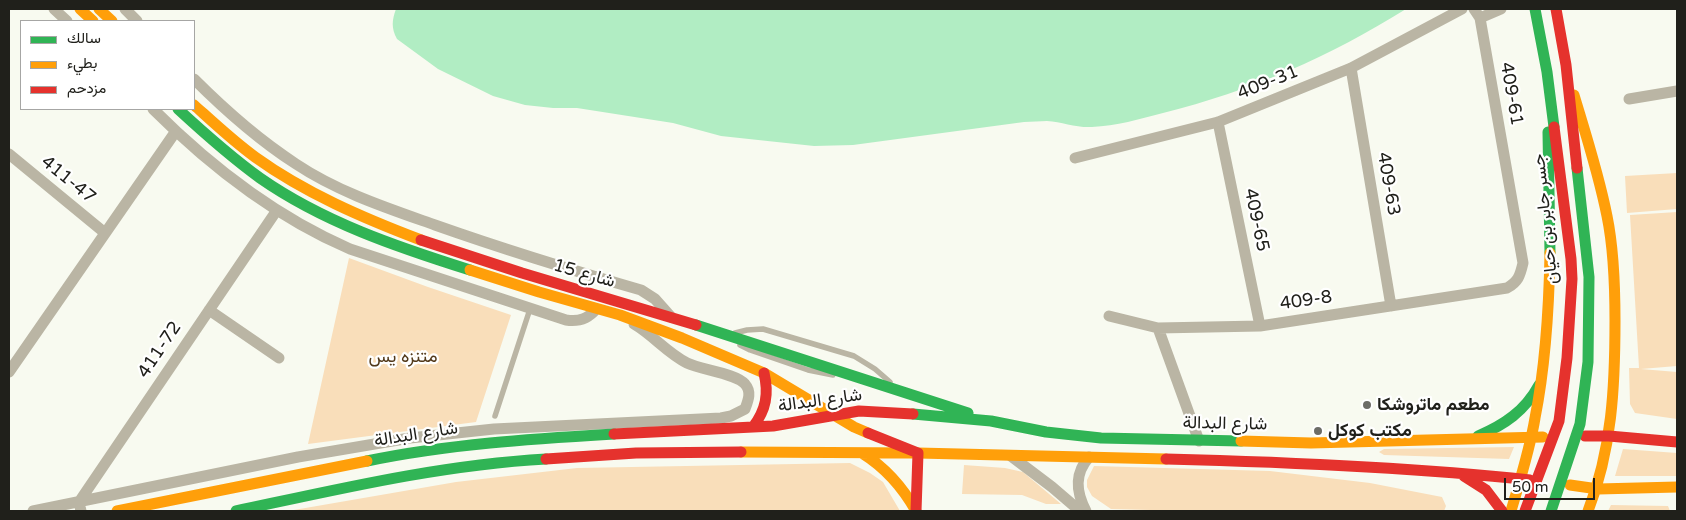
<!DOCTYPE html>
<meta charset="utf-8">
<style>
body{margin:0}
#map{position:relative;width:1686px;height:520px;overflow:hidden;background:#f8faf0;font-family:"Varela Round",Vazirmatn,sans-serif}
canvas{display:block}
.frame{position:absolute;inset:0;border:10px solid #20201b;pointer-events:none}
.legend{position:absolute;left:20px;top:20px;width:175px;height:90px;box-sizing:border-box;background:#fff;border:1px solid #a6a6a4;margin:0;padding:6px 9px;list-style:none;font-size:15px;color:#20201b}
.legend li{display:flex;align-items:center;gap:10px;height:25px}
.legend b{width:25px;border:1px solid #a6a6a4}
.scale{position:absolute;left:1504px;top:478px;width:91px;height:22px;box-sizing:border-box;border:2px solid #20201b;border-top:0;padding-left:6px;font-size:15px;line-height:18px;white-space:nowrap;color:#20201b;-webkit-text-stroke:4px #fff;paint-order:stroke}
</style>
<div id="map">
<canvas width="1686" height="520"></canvas>
<div class="frame"></div>
<ul class="legend">
<li><b style="height:6px;background:#30b455"></b>سالك</li>
<li><b style="height:6px;background:#ff9f0a"></b>بطيء</li>
<li><b style="height:6px;background:#e5322d"></b>مزدحم</li>
</ul>
<div class="scale">50 m</div>
</div>
<script>
const ctx = document.querySelector('canvas').getContext('2d');
ctx.lineJoin = 'round';
function paint(path, color) {
  ctx.fillStyle = color;
  ctx.fill(path, 'evenodd');
}
function strokePath(path, color, width, dash) {
  ctx.strokeStyle = color;
  ctx.lineWidth = width;
  ctx.lineCap = dash ? 'butt' : 'round';
  ctx.setLineDash(dash || []);
  ctx.stroke(path);
}
function write(font, color, halo, rows, align = 'center') {
  ctx.font = font + ' "Varela Round",Vazirmatn,sans-serif';
  ctx.lineWidth = 4.5;
  ctx.setLineDash([]);
  ctx.textBaseline = 'middle';
  ctx.strokeStyle = halo;
  ctx.fillStyle = color;
  for (const [text, x, y, turn = 0] of rows) {
    ctx.save();
    ctx.translate(x, y);
    ctx.rotate((+turn || 0) * Math.PI / 180);
    ctx.textAlign = isNaN(turn) ? turn : align;
    if (halo) ctx.strokeText(text, 0, 0);
    ctx.fillText(text, 0, 0);
    ctx.restore();
  }
}
paint(new Path2D(`
 M1677,173v36l-50,4 -2,-37z
 M1677,212v154l-36,3 36,3v47l-42,-6 -5,-9 -1,-36h10l-9,-153z
 M349,258l79,29 83,28 -35,107 -168,22z
 M1514,447l-5,12 -125,-4 -5,-3 5,-3z
 M1623,449l54,4v23h-62z
 M850,463l20,10 13,9 17,29h-612l168,-29 121,-14z
 M964,465l41,3 18,4 38,32h-15l-24,-9 -60,-1z
 M1094,466l176,5 100,12 72,14 4,9 -2,5h-255l-78,-2 -19,-13 -5,-9v-7z
 M1611,505l57,1 2,5h-62z`), '#f9deba');
paint(new Path2D(`
 M396,9h1010c-77,48 -155,82 -243,104 -23,6 -47,13 -71,14 -15,1 -30,-5 -45,-6 -7,0 -15,1 -23,1l-171,23 -39,1 -93,-10 -48,-13 -96,-15h-24l-28,-3 -32,-9 -55,-27 -41,-30c-6,-11 -5,-19 -1,-30z`), '#b1edc3');
strokePath(new Path2D(`
 M735,333l12,-3 16,-1 91,27 21,13 15,13
 M740,345l10,5 58,20 25,5
 M495,416l35,-107`), '#bab5a4', 5.5);
strokePath(new Path2D(`
 M54,9l13,12
 M125,9l12,12
 M1480,18l21,-9
 M1351,68l40,238
 M194,79c31,31 65,61 102,85 42,28 91,44 139,61 68,24 136,45 206,65l14,9 16,18
 M1629,99l48,-8
 M153,109c57,57 123,108 197,140l216,71c13,2 22,-1 30,-11
 M1218,122l42,204
 M9,154l96,79
 M1075,158l143,-36 133,-54 111,-59
 M209,310l70,48
 M1109,316l49,12 102,-2 247,-38c11,-6 13,-12 16,-25l-43,-245 -6,-9
 M1158,328l41,113
 M9,372l167,-241
 M1011,456l41,31 28,24
 M33,511l265,-54 112,-19 84,-9 227,-11 10,-2 14,-7c3,-8 7,-17 0,-25 -9,-11 -44,-14 -58,-21 -20,-10 -34,-28 -53,-39
 M81,511l-2,-9 198,-292
 M1086,511c-10,-19 -12,-37 3,-54`), '#bab5a4', 11);
strokePath(new Path2D(`
 M178,109c26,24 53,48 82,69 63,44 137,69 210,92
 M1548,132l2,121
 M696,325l272,88
 M913,414l78,7 55,11 55,6 140,3
 M1478,436c26,-11 47,-25 61,-51
 M367,461c82,-17 164,-22 247,-27
 M236,511c103,-22 204,-46 310,-52`), '#30b455', 11);
strokePath(new Path2D(`
 M80,9l13,12
 M99,9l13,12
 M1574,95c12,40 25,80 33,121 7,34 8,70 8,105 0,65 -3,129 -27,190
 M194,105c20,18 39,36 61,52 50,36 108,61 166,83
 M470,270l69,22 81,23 62,23 82,35 90,54 14,6
 M1241,441l70,2 232,-6
 M741,452l177,1 248,6
 M862,453c24,15 40,33 54,58
 M1570,485l28,4 79,-2
 M117,511l250,-50
 M1511,511c9,-31 19,-62 24,-93 11,-55 14,-110 15,-165`), '#ff9f0a', 11);
strokePath(new Path2D(`
 M421,240l101,33 174,52
 M753,427c13,-17 16,-33 11,-54
 M868,433l50,20 -2,58
 M614,434l159,-8 86,-15 54,3
 M1585,436h24l68,6
 M546,459l90,-6 105,-1
 M1166,459c121,3 243,8 364,21
 M1464,476l22,14 16,21`), '#e5322d', 11);
strokePath(new Path2D(`
 M1535,9l12,63 7,55
 M1551,511l29,-87 8,-62 1,-85 -12,-109`), '#30b455', 11);
strokePath(new Path2D(`
 M1556,9l10,56 11,103
 M1525,511l34,-90 8,-63 5,-79 -1,-20 -17,-132`), '#e5322d', 11);
for (const [x, y, r, color] of [
 [1367,405,5,"#6c6c66"],
 [1318,431,5,"#6c6c66"]
]) {
  const dot = new Path2D();
  dot.arc(x, y, r, 0, 2 * Math.PI);
  ctx.fillStyle = color;
  ctx.fill(dot);
  strokePath(dot, '#fff', 2);
}
write('18px', '#20201b', '#fff', [
 ["409-31",1268,83,-22],
 ["409-61",1511,94,80],
 ["411-47",68,180,39],
 ["409-63",1388,184,80],
 ["جسر جابر بن حيان",1546,219,-96],
 ["409-65",1256,220,78],
 ["شارع 15",584,274,16],
 ["409-8",1306,301,-8],
 ["411-72",160,350,-56],
 ["شارع البدالة",820,401,-8],
 ["شارع البدالة",1225,424,1],
 ["شارع البدالة",416,435,-9]
]);
write('18px', '#52391a', '#fff', [
 ["متنزه يس",403,357]
]);
write('bold 18px', '#20201b', '#fff', [
 ["مطعم ماتروشكا",1377,405],
 ["مكتب كوكل",1328,431]
], 'left');
</script>
